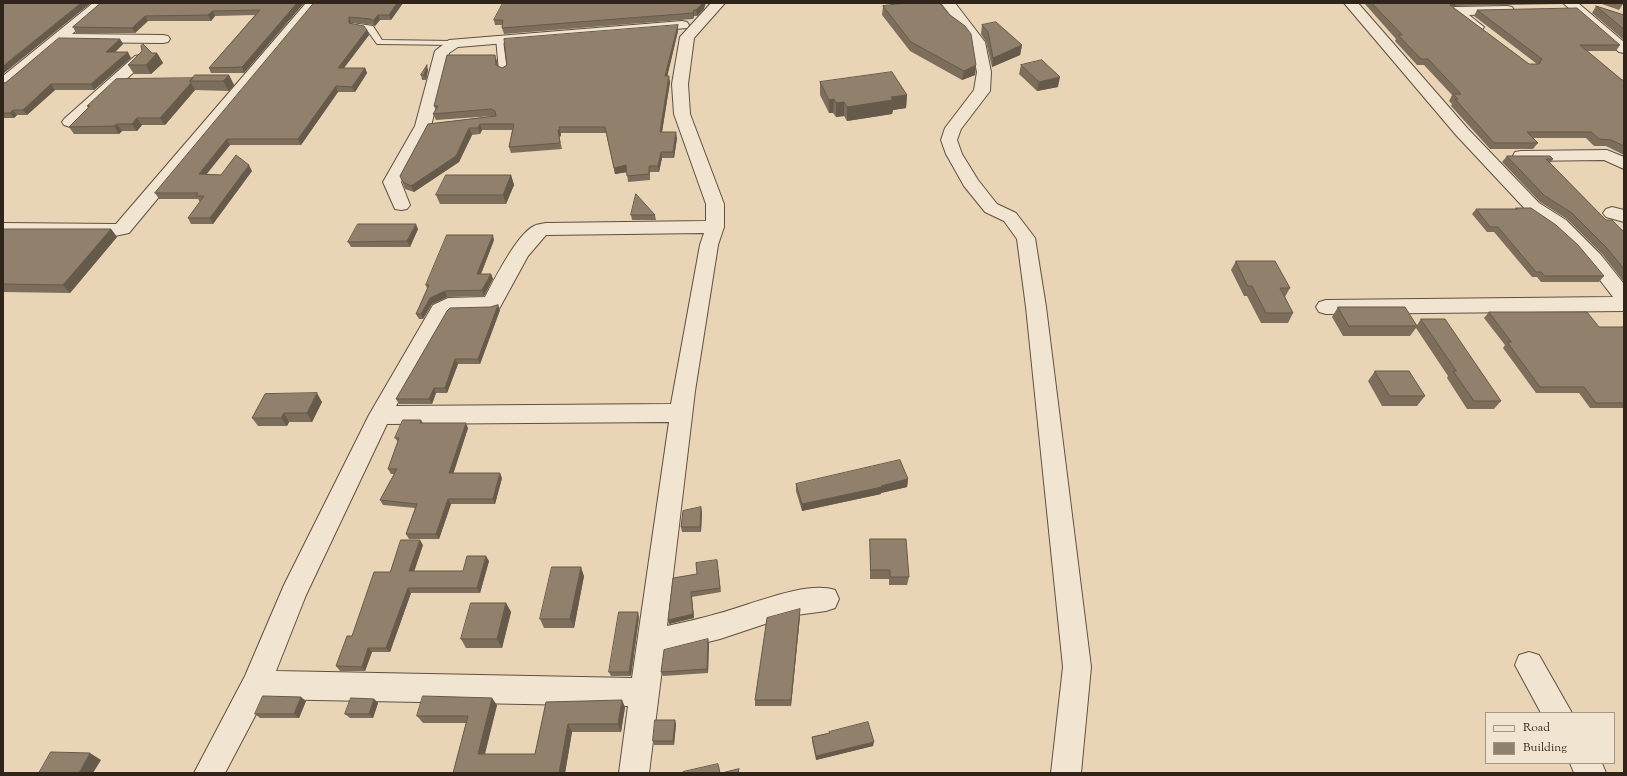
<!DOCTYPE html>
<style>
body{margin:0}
#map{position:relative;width:1627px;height:776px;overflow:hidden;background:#e9d5b6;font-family:"Sorts Mill Goudy",serif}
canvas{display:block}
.frame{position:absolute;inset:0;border:4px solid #31241a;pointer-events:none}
.legend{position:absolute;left:1485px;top:712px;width:130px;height:52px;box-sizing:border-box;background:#f1e4d0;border:1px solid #a49787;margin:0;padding:5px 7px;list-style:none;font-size:12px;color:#31241a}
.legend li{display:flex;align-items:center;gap:8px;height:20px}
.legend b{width:20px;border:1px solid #a49787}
</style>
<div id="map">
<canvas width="1627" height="776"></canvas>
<div class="frame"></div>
<ul class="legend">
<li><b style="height:5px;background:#f1e4d0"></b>Road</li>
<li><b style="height:11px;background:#91806b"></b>Building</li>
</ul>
</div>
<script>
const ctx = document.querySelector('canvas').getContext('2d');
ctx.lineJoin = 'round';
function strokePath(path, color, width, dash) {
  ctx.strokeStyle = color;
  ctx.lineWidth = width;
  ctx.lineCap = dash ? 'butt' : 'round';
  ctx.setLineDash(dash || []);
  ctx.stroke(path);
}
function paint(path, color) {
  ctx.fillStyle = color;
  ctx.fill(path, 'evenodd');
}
const service = new Path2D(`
 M352,23l21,3 9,14 72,1 4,2 -4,2 -74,-1h-3l-10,-14 -15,-3z
 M496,38l7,2 4,31 -4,2 -4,-2z`);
const minor = new Path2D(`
 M3,3h10l-5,5 -5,1z
 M93,3h15l-36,31 91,1 5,1 2,3 -2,3 -5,1 -101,-1 -54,45 -5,2v-13z
 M306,3h14l-191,230 -14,3 -112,-1v-12l113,1z
 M711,3h14l-31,35 -6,46 2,30 34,90v23l-6,18 -23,146 -28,235c18,-4 36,-8 53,-13 30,-8 87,-33 115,-23l4,9 -4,9 -9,3 -37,5 -69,23 -56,14 -15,120h-30l9,-67 -364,-7 -39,74h-31l51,-97 39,-91 85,-170 64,-110 15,-7 37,-1c9,-17 32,-63 49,-71 3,-2 8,-2 12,-3l160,-2v-17l-32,-90 -2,-30 8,-47zM704,233l-4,12 -29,159 -275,2 52,-91 4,-3 40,-1 7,-2 29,-53 18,-21zM669,422l-37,256 -356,-7 30,-76 81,-171z
 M941,3h14l30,39 6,30 -1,19 -29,38 -4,11 5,14 16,26 19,24 19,9 19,25 11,69 45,360 -10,106h-30l12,-106 -37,-360 -9,-68 -13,-18 -19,-9 -21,-26 -18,-32 -5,-14 4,-12 29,-38 3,-18 -6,-30z
 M1344,3h14l110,126 71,74 27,17 35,35 23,29v27l-298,3 -7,-2 -3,-5 3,-5 7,-2 287,-3c-25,-33 -49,-65 -86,-86l-71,-76z
 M1563,3h15l46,39v11l-5,-1z
 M1507,6l5,1 2,3 -2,3 -43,2 15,12 -2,3h-10l-24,-19 2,-3 5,-1z
 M682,21l5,1 2,3 -2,3 -229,19 -9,6 -18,73 -30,56 9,23 -3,4 -6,1 -6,-1 -12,-27 32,-56 20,-75 14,-11z
 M140,55l5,1 2,3 -2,3 -69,63 -6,2 -6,-2 -2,-3 2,-3 71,-63z
 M1607,150l17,7v12l-20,-9 -83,1 -6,-1 -2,-4 2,-4 6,-1z
 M1612,207l12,3v12l-18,-5 -3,-4 3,-4z
 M1529,652l10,3 33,58h-31l-26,-48 4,-10z
 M1570,763h32l4,10h-32z`);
strokePath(service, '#5f5041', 2);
strokePath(minor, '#5f5041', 2);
paint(service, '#f1e4d0');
paint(minor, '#f1e4d0');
paint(new Path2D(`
 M101,3h203l-60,70h-33l-2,-5 46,-53 -40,1 -4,5h-63l-13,12h-59l-3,-6z
 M314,3h89l-12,17h-11l-5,6 -2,-1 -22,-3v1l16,7 2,5 -25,33h21l2,5 -12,19h-17l-37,53h-71l-24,29 15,1 31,-4 -39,53h-22l-3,-6 12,-16 -2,-3h-39l-4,-6z
 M1364,3h198v1l-107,2h-4l78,58h8l-63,-48 3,-6 143,35 -4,6h-29l35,29h2v75l-18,-9h-12l-8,-8h-53l5,5 -5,6h-43l-39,-43 1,-2 -3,-3 3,-6 -28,-30h-7l-22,-24 1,-2z
 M1599,3h23l1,1 -4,6z
 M883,6l67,9 26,50 -1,10 -13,5 -52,-29 -28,-36z
 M1596,6l28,9v25l-32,-27z
 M704,9l-7,7h-3l-1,3 -189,15 -2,-6v-3h-7l-1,-5z
 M678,25v6l-11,45 3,6 -8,50 15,6 -3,20h-12l-3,14h-9v8l-22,2 -1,-10 -12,2 -9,-41h-45v3l-2,1 3,12 -51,4 -2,-6 3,-17h-30l-2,4 -8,1 -13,27 -45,30 -9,-3 -5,-13 28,-52 66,-8h-1l-57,4 -3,-6 3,-3 -2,-5 63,-45v5l5,2z
 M982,25l40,20 -2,10 -28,12 -6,-25 -5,-8z
 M120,39l3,5 -8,8 16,6 -37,32h-39l-28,25h-10l-3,3h-11v-35z
 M152,53h5l6,10 -12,11h-17l-6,-9z
 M1021,65l37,22 -21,4 -18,-17z
 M428,70l-2,10h-4l-1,-5z
 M229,75l5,10 -5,6 -34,-1 -30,35h-23l-5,6h-15l-3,3h-45l-5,-7 19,-19 -1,-2 106,-28z
 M820,82l87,13 -1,13 -13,2 -1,4 -45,7 -3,-5 -8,1 -3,-4h-4l-9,-18z
 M1507,156l46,3 -3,4 56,57 18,12v50l-22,-28 -35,-35 -27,-17 -38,-40z
 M511,175l3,10 -8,19h-66l-4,-9z
 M1516,208l88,68 -5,6h-58l-4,-5h-5l-38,-45h-7l-15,-18 4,-5h39z
 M631,215h24l1,5h-24z
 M3,229h108l6,8 -47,56 -67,-1z
 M418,229l-8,18h-59l-3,-5z
 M494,240l-13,34h10l2,5 -9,17 -37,1 -15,7 -9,15h-4l-3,-5 11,-25 -1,-4z
 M1236,261l54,27 -5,9 8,16 -5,10h-27l-14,-27h-3l-13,-26z
 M498,305l2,5 -20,54h-22l-11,29h-11l-4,11h-33l-3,-5 94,-92z
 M1338,307l79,18 4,-6 80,82 -7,8h-27l-20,-31 1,-2 -32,-48 -6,8h-67l-11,-19z
 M1489,312l110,15h25v81h-34l-11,-15h-43l-33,-45 2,-3 -21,-27z
 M1375,371l50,25 -8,10h-35l-14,-25z
 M322,402l-10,20h-23l-2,4h-29l-6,-8z
 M421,420l2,3 45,5 -15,45 49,5 -7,26h-44l-12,35h-30l-3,-5 9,-26 -32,-3 -3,-5 14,-26h-3l-3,-5 10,-27 -3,-4z
 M908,479l-1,8 -26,6v1l-79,17 -6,-20v-7z
 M702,512l-1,20h-19l-1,-5z
 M870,539l39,38 -2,8h-18v-6h-19z
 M423,545l-9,26h49l26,-10 -9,32h-69l-21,59h-18l-7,19h-25l-4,-5 16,-30 38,-64z
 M717,560l4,32 -29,5 2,21 -25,6 28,-50z
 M584,576l-10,52h-30l-4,-9z
 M506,603l5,9 -9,36h-36l-5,-9z
 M800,616l-9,90h-36v-6z
 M639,617l-8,59h-20l-2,-4z
 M709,643l-1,30 -45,3 -2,-4z
 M374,699l4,4 -5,15h-23l-5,-4z
 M306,701l-7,17h-39l-5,-4z
 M546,702l79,5 -4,25h-49l-7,41h-112l13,-50h-43l-6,-7 80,-11 -12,49h50z
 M676,724l-2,21h-20l-1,-4z
 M829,732l44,14 -57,14 -4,-19v-4l17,-4z`), '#7d6e5c');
paint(new Path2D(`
 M81,3h10l-88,71v-8z
 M297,3h7l-60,70 -2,-6z
 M397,3h6l-12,17 -2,-5z
 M703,3h3l-2,6 -7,7 -1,-6z
 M1451,3h5l-1,3 -6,1z
 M694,10v6l-1,3v-6z
 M213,11l2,5 -4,5 -3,-6z
 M378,15l2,5 -5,6 -2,-5z
 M145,16l3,5 -13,12 -3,-5z
 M349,17l2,5v6l-2,-5z
 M678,25v6l-12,51 -1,-6z
 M367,30l2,5 -29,38 -2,-5z
 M120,39l3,5 -13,13 -4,-5z
 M1022,45l-2,10 -28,12 1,-9z
 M128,52l3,6 -37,32 -3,-6z
 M157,53l6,10 -12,11 -5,-9z
 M495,55l2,6 1,10 -2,-6z
 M427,65l1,5 -2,10 -2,-5z
 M976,65l-1,10 -13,5 2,-9z
 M365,68l2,5 -12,19 -3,-5z
 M229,75l5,10 -5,6 -6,-10z
 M669,76l1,6 -9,56 -1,-6z
 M1060,77l-2,10 -21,4 2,-9z
 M191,83l4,7 -30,35 -5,-7z
 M51,84l4,6 -28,25 -4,-5z
 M336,86l2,6 -37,53 -3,-6z
 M907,95l-1,13 -13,2 -1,4 -45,7v-14l44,-10z
 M834,99l-1,14h-4v-13z
 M844,102v14l-8,1v-14z
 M13,110l4,5 -3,3 -4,-5z
 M137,118l5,7 -5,6 -5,-7z
 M117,124l5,7 -3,3 -5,-8z
 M480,124l2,6 -2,4 -2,-6z
 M559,127l2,9 -2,1 3,12 -4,-19z
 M469,128l3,7 -13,27 -45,30 -3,-6z
 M676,132l1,6 -3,20 -1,-6z
 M227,139l3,6 -28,35 -3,-6z
 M661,152l1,6 -3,14 -1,-6z
 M249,165l3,6 -39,53 -3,-6z
 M626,165l2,7 -13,2 -1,-6z
 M511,175l3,10 -8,19 -3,-9z
 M416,224l2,5 -8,18 -3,-6z
 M111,229l6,8 -47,56 -7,-8z
 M493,235l1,5 -15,39 -2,-5z
 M491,274l2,5 -9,17 -2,-6z
 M445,291l2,6 -15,7 -9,15 -2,-5 9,-16z
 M498,305l2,5 -20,54 -2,-5z
 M455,359l3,5 -11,29 -2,-5z
 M434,388l2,5 -4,11 -3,-5z
 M317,393l5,9 -10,20 -5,-9z
 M284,413l5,9 -2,4 -6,-8z
 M466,423l2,5 -16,50 -3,-5z
 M500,473l2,5 -7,26 -2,-5z
 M908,479l-1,8 -26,6v1l-79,17v-7z
 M448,499l3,5 -12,35 -3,-5z
 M701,507l1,5 -1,20 -1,-5z
 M420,540l3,5 -10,30 -4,-4z
 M486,556l3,5 -9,32 -3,-5z
 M581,567l3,9 -10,52 -4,-9z
 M408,588l3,5 -21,59 -4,-4z
 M691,592l3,26 -25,6 -1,-4z
 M506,603l5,9 -9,36 -5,-9z
 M800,609v7l-9,90v-6z
 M638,612l1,5 -8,59 -2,-4z
 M708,639l1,4 -1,30 -1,-4z
 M368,648l4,4 -7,19 -3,-4z
 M301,697l5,4 -7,17 -5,-4z
 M492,698l5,7 -14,56 -5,-7z
 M374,699l4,4 -5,15 -4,-4z
 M622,700l3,7 -4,25 -3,-8z
 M675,720l1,4 -2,21 -1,-4z
 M568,724l4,8 -7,41h-6z
 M874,742l-1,4 -57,14v-4z
 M90,753l11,7 -8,13h-14z`), '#665a4b');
const building = new Path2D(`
 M6,3h75l-78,63v-61z
 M101,3h196l-55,64 -33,1 51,-58 -47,1 -5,4 -63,1 -13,12 -59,-1z
 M314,3h83l-8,12h-11l-5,6 -2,-2 -22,-2v6l15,3 3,4 -29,38h27l-13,19 -16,-1 -38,53h-71l-28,35 22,1 15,-20 13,10 -39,53h-22l16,-22h-8l2,-3h-43z
 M503,3h200l-7,7h-2l-1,3 -191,15 1,-8h-9z
 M905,3h34l11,12 15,11 6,8 5,31 -12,6 -53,-29 -28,-36z
 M1372,3h79l-1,2 79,59h10l3,-5 -65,-49 100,-2 43,37h-40l42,35h2v66l-13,-6 -12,-1 -8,-7h-64l11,11h-44l-39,-44h3l-5,-5h8l-33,-35h-7l-23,-24h4z
 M1596,6l28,9v14z
 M996,22l26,23 -29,13 -5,-26 -6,-7z
 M678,25l-13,51h4l-9,56h16l-3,20h-12l-3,14h-9v8l-22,2 -1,-11 -12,3 -9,-41h-46l1,3h-2l2,13 -51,4 5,-23h-34l-2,4h-9l-13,28 -45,30 -8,-4 -3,-6 28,-52 68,-8 -1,-5 -4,-2 -58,5 5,-8h-4l13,-51h48l1,10 6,3 5,-3 -3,-26z
 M59,38l61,1 -14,13h22l-37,32h-40l-28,26h-10l-3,3h-7v-30h2z
 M143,44l9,9h5l-11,12h-18l14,-14 -1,-5z
 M1042,60l18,17 -21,5 -18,-17z
 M427,65l-3,10h-3z
 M892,72l15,23 -16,2 2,3 -46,7 -3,-5 -8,1 -2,-4 -5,1 -9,-18z
 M195,75h34l-6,6h-33z
 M193,78l-3,3 1,2 -31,35h-23l-5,6h-15l-3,2 -45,1 21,-21h-3l29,-27z
 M1507,156h43l3,3h-7l60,61h6l12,12v37l-17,-21 -35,-35 -27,-17z
 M446,175h65l-8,20h-67z
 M636,194l19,21h-24z
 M1516,208h15l25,17 22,20 26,31h-59l-4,-4h-5l-38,-45h-8l-14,-18h41z
 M358,224h58l-9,17 -59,1z
 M3,229h108l-48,56 -60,-1z
 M447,235h46l-16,39h14l-9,16 -37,1 -15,7 -9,16h-5l13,-29h-3z
 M1236,261h39l15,27h-10l13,25h-27l-14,-27h-4z
 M498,305l-20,54h-23l-10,29h-11l-5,11h-33l51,-88 3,-3 40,-1z
 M1338,307h67l12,19h-68z
 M1489,312h98l12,15h25v76h-28l-12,-16h-44l-33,-45h4z
 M1421,319h24l56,82h-27l-21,-30h3z
 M1375,371h34l16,25h-35z
 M317,393l-10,20h-23l-3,5h-29l13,-24z
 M403,420h18l-1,3h46l-17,50h51l-7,26h-45l-12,35h-30l11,-30 -37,-4 17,-31h-9l11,-31h-4z
 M900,460l8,19 -27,7 1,1 -80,17 -6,-20z
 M701,507l-1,20h-19l2,-16z
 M870,539h36l3,38h-19v-7h-19z
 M401,540h19l-11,31h54l4,-15h19l-9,32h-69l-22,60h-18l-6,19 -26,-1 11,-30h5l22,-64h16z
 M717,560l3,28 -29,4 2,22 -25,6 5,-42 24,-4 -1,-11z
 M552,567h29l-11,52h-30z
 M471,603h35l-9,36h-36z
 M800,609l-9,91h-36l12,-82z
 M619,612h19l-9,60h-20z
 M708,639l-1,30 -46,3 3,-22z
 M263,696l38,1 -7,17h-39z
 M423,696l69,2 -14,56h57l11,-52 76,-2 -4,24h-50l-9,49h-106l15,-57h-51z
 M351,698l23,1 -5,15h-24z
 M655,720h20l-2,21h-20z
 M868,722l6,20 -58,14 -4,-19 18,-4 -1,-1z
 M51,752l39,1 -11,20h-40z
 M718,764l2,9h-37v-1z
 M739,769l-1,4h-16z`);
paint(building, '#91806b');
strokePath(building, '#665a4b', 1);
</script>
